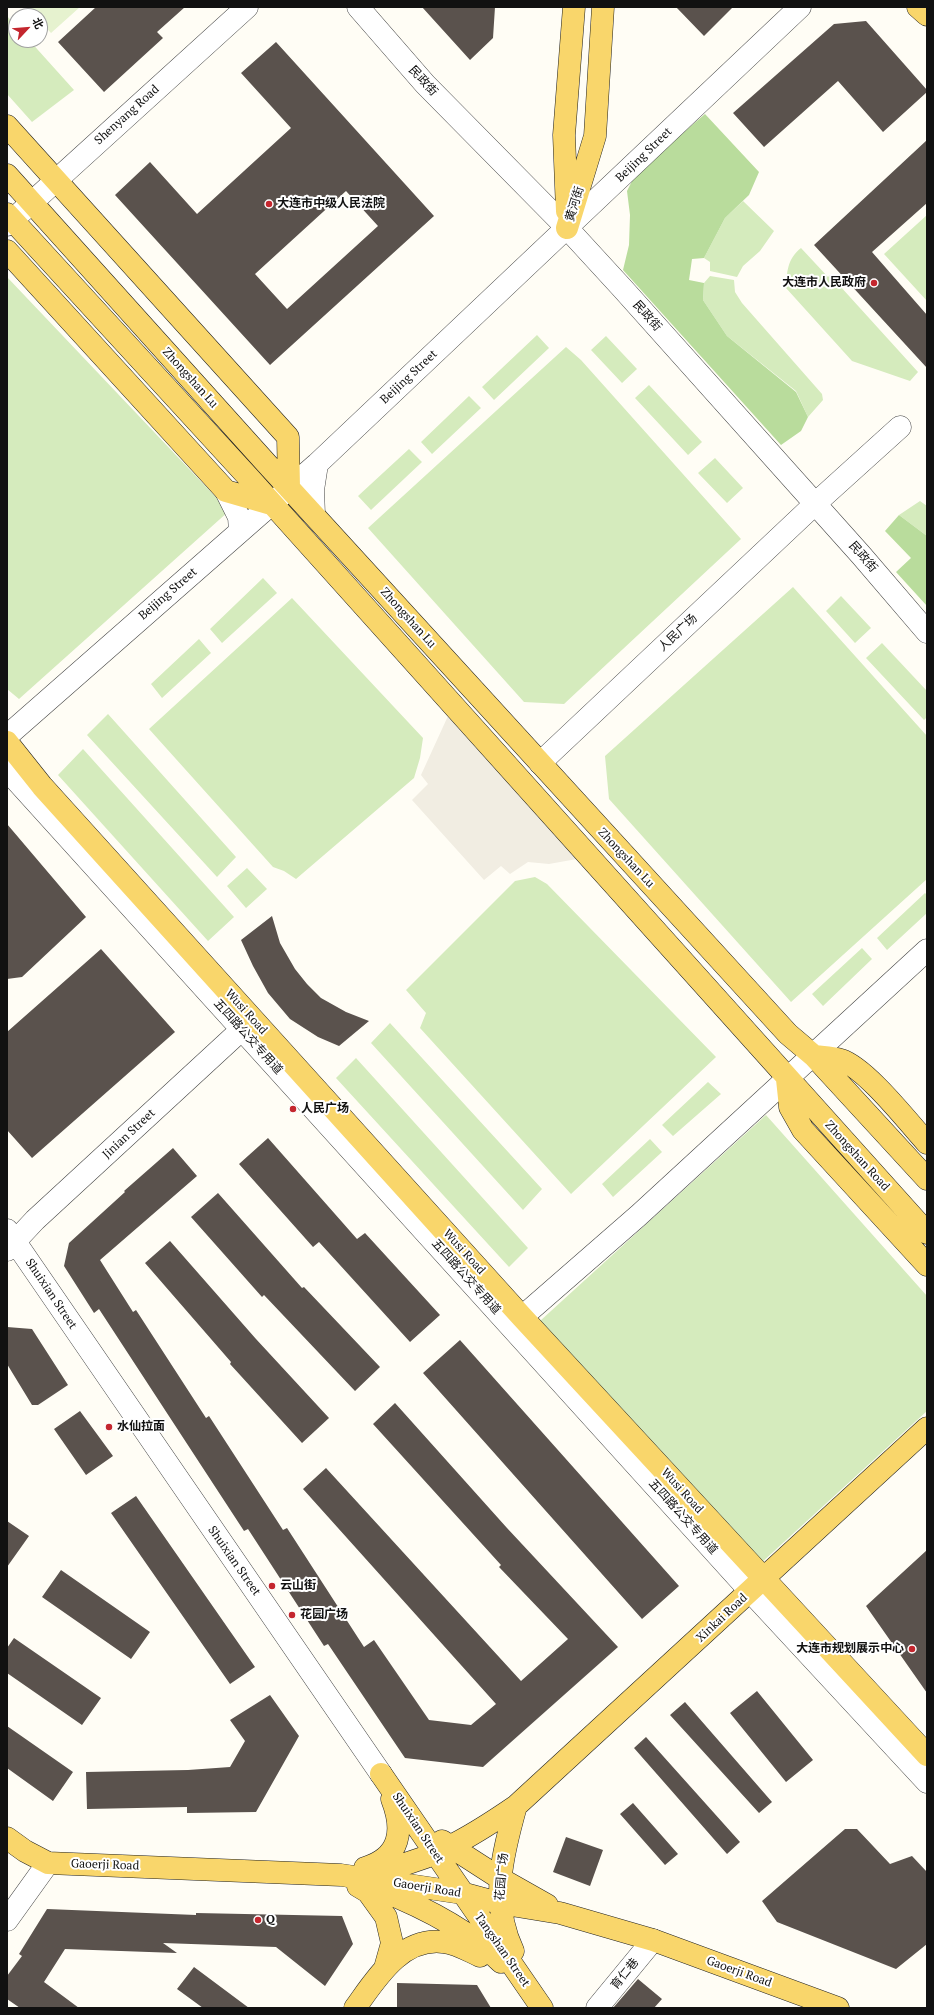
<!DOCTYPE html>
<meta charset="utf-8">
<style>
body{margin:0}
#map{position:relative;width:934px;height:2015px;overflow:hidden;background:#fffdf5;font-family:"PT Serif","Noto Sans SC",serif}
canvas{display:block}
.frame{position:absolute;inset:0;border:8px solid #111;pointer-events:none}
.north{position:absolute;left:8px;top:8px;width:40px;height:40px;box-sizing:border-box;background:#fff;border:1px solid #a0a0a0;border-radius:50%;rotate:64deg;font-size:11px;font-weight:700;line-height:16px;text-align:center;color:#111}
.north::after{content:'';display:block;margin:auto;width:14px;height:18px;background:#c4262e;clip-path:polygon(50% 0,100% 100%,50% 72%,0 100%)}
</style>
<div id="map">
<canvas width="934" height="2015"></canvas>
<div class="frame"></div>
<div class="north">北</div>
</div>
<script>
const ctx = document.querySelector('canvas').getContext('2d');
ctx.lineJoin = 'round';
function paint(path, color) {
  ctx.fillStyle = color;
  ctx.fill(path, 'evenodd');
}
function strokePath(path, color, width, dash) {
  ctx.strokeStyle = color;
  ctx.lineWidth = width;
  ctx.lineCap = dash ? 'butt' : 'round';
  ctx.setLineDash(dash || []);
  ctx.stroke(path);
}
function write(font, color, halo, rows, align = 'center') {
  ctx.font = font + ' "PT Serif","Noto Sans SC",serif';
  ctx.lineWidth = 4;
  ctx.setLineDash([]);
  ctx.textBaseline = 'middle';
  ctx.strokeStyle = halo;
  ctx.fillStyle = color;
  for (const [text, x, y, turn = 0] of rows) {
    ctx.save();
    ctx.translate(x, y);
    ctx.rotate((+turn || 0) * Math.PI / 180);
    ctx.textAlign = isNaN(turn) ? turn : align;
    if (halo) ctx.strokeText(text, 0, 0);
    ctx.fillText(text, 0, 0);
    ctx.restore();
  }
}
paint(new Path2D(`
 M7,16l9,10v14h13l45,50 -42,32 -25,-28z
 M743,201l31,30 -14,20 -17,15 -6,11 -27,-6v-9l-6,-4 21,-40z
 M927,215v86l-43,-47z
 M801,248l27,29 2,-2 88,97 -8,9 -58,-20 -66,-73c1,-16 1,-29 15,-40z
 M710,276l24,4 1,12 7,11 80,91 1,6 -15,17 -12,-26 -69,-55 -24,-36 1,-17z
 M7,277l222,234 -210,188 -12,-10z
 M537,335l12,13 -55,52 -12,-13z
 M606,336l31,33 -15,14 -31,-33z
 M566,347l15,13 160,179 -177,165 -40,-2 -156,-174z
 M649,385l53,57 -14,13 -53,-57z
 M469,396l12,12 -49,46 -11,-12z
 M409,449l13,13 -51,48 -13,-14z
 M715,458l28,30 -16,15 -29,-30z
 M920,501l7,5v30l-28,-21z
 M263,578l14,15 -55,50 -12,-14z
 M793,587l134,149v143l-136,123 -182,-203 -4,-43z
 M841,596l30,32 -16,15 -29,-32z
 M292,598l131,140 -3,20 -6,20 -118,101 -12,-8 -11,-4 -124,-138z
 M199,639l12,14 -49,45 -11,-14z
 M882,643l45,48v26l-3,3 -58,-62z
 M108,714l128,143 -19,20 -130,-142z
 M83,749l151,168 -26,24 -150,-166z
 M247,868l20,21 -21,19 -19,-22z
 M535,877l12,7 169,173 -145,137 -151,-166 6,-15 -20,-23 109,-109z
 M925,893l2,2v18l-40,37 -10,-12z
 M862,948l10,11 -49,47 -11,-12z
 M390,1023l152,166 -19,21 -152,-167z
 M356,1058l172,190 -19,19 -173,-189z
 M708,1082l13,12 -48,42 -11,-11z
 M766,1115l161,181v115l-167,153 -220,-243z
 M650,1139l12,13 -49,45 -11,-13z`), '#d5ebbd');
paint(new Path2D(`
 M705,114l54,58 -10,23 -24,23 -21,40 -12,1 -3,21 15,3 -1,17 24,36 69,56 12,25 -7,14 -20,14 -158,-175 6,-25 1,-30 -3,-24 9,-18z
 M899,515l28,21v70l-31,-34 15,-14 -26,-27z`), '#b9dc9c');
paint(new Path2D(`
 M27,7h53l-29,26 -11,-12v-5h-4z`), '#e6f2cf');
paint(new Path2D(`
 M453,705l135,152 -39,7 -21,-2 -18,12 -9,-8 -17,14 -72,-80 16,-16 -7,-9z`), '#f1ede2');
paint(new Path2D(`
 M96,7h89l-28,25 6,6 -59,54 -46,-50z
 M422,7h73l-2,31 -23,22z
 M676,7h57l-29,29z
 M866,21l61,69v2l-44,40 -45,-51 -74,66 -31,-34 101,-89z
 M276,42l158,174 -164,149 -155,-170 35,-33 47,52 94,-86 -50,-55zM346,191l32,35 -91,83 -32,-35z
 M927,140v63l-55,49 55,63v53l-113,-123z
 M7,824l79,93 -64,60 -15,2z
 M272,916l8,27 15,26 12,15 14,14 25,14 23,9 -30,25 -21,-9 -28,-18 -22,-26 -15,-27 -12,-26z
 M101,949l74,83 -143,126 -25,-28v-98z
 M268,1138l89,101 8,-6 75,82 -30,27 -91,-100 -6,5 -74,-83z
 M173,1148l24,28 -97,84 33,52 3,-2 70,108 3,-2 74,114 4,-2 77,119 10,-7 55,80 42,5 25,-21 -193,-215 23,-21 195,213 47,-42 -69,-72 2,-2 -128,-141 22,-21 112,125 111,119 -135,120 -78,-9 -77,-114 -4,2 -76,-117 -4,2 -145,-222 -5,4 -30,-47 5,-23 56,-51 -1,-1z
 M218,1193l84,95 2,-1 76,80 -25,24 -91,-96 -2,2 -71,-80z
 M170,1241l86,98 73,79 -27,25 -72,-79 1,-2 -86,-99z
 M7,1327l25,2 36,56 -30,20h-6l-25,-41z
 M460,1340l219,246 -37,33 -219,-246z
 M80,1411l33,45 -27,19 -32,-46z
 M136,1496l119,171 -25,17 -119,-171z
 M7,1521l22,15 -22,31z
 M927,1550v143l-61,-87z
 M61,1570l89,62 -19,27 -89,-62z
 M14,1638l87,60 -19,27 -75,-52v-25z
 M757,1691l56,69 -27,22 -56,-69z
 M270,1695l29,41 -43,76 -69,1v-6l-100,2 -1,-37 102,-2 42,-3 15,-26 -15,-21z
 M685,1702l87,100 -13,11 -89,-98z
 M7,1726l66,46 -20,29 -46,-33z
 M646,1737l94,105 -13,12 -93,-106z
 M633,1803l45,51 -13,11 -45,-51z
 M845,1829h12l33,35 22,-8 15,16v72l-31,25 -119,-47 -15,-21z
 M566,1837l37,13 -13,36 -37,-14z
 M47,1909l149,6v-2l146,3 11,28 -28,42 -49,-39 -113,-4 14,10 -112,-4 -21,33 35,26h-59l-13,-9v-23l15,-20 -3,-2z
 M194,1967l55,41h-46l-26,-19z
 M638,1979l24,20 -8,9h-41z
 M397,1983l80,2 14,23h-94z`), '#5a524d');
const minor = new Path2D(`
 M358,7l67,77 142,144 56,61 238,266 66,77
 M7,225l240,-218
 M226,491l13,26 1,14
 M314,515l-1,-25 4,-26
 M7,736l310,-272 483,-457
 M540,763l276,-260 84,-76
 M7,770l744,822 176,190
 M7,1230l374,544
 M7,1250l28,-30 217,-200
 M522,1317l117,-102 288,-265
 M7,1920l41,-57
 M597,2008l56,-68`);
const major = new Path2D(`
 M918,7l9,8
 M7,126l281,311 1,51
 M7,175l260,289 521,570 26,22 113,123
 M567,211l-3,-76 10,-128
 M7,214l243,265 677,754
 M567,228l28,-92 8,-129
 M7,251l219,240 45,13
 M7,742l35,44 480,531 405,438
 M814,1056c8,1 19,1 27,4 25,8 67,62 86,83
 M787,1079l3,28 13,23 124,135
 M381,1774l161,234
 M7,1838l18,13 23,12 293,12 121,18 37,10 61,10 93,27 185,68
 M442,1841l59,38 46,26
 M365,1868c36,-11 39,-38 27,-69
 M366,1872c59,-7 102,-33 150,-66l411,-378
 M358,1886l10,6 18,25 6,26 -7,25
 M378,1889c43,17 90,40 123,73
 M513,1951c-23,-49 -11,-95 3,-145
 M355,2008c21,-29 46,-71 88,-66 13,1 26,9 37,14`);
strokePath(minor, '#444', 23);
strokePath(major, '#222', 23);
strokePath(minor, '#fff', 22);
strokePath(major, '#f9d66b', 22);
for (const [x, y, r, color] of [
 [269,204,4,"#c4262e"],
 [874,283,4,"#c4262e"],
 [293,1109,4,"#c4262e"],
 [109,1427,4,"#c4262e"],
 [272,1586,4,"#c4262e"],
 [292,1615,4,"#c4262e"],
 [912,1649,4,"#c4262e"],
 [258,1920,4,"#c4262e"]
]) {
  const dot = new Path2D();
  dot.arc(x, y, r, 0, 2 * Math.PI);
  ctx.fillStyle = color;
  ctx.fill(dot);
  strokePath(dot, '#fff', 1.5);
}
write('12px', '#111', '#fff', [
 ["民政街",423,81,47],
 ["Shenyang Road",127,115,-42],
 ["Beijing Street",644,155,-44],
 ["黄河街",575,204,-73],
 ["民政街",647,316,48],
 ["Beijing Street",409,377,-43],
 ["Zhongshan Lu",190,378,48],
 ["民政街",863,557,49],
 ["Beijing Street",168,594,-41],
 ["Zhongshan Lu",408,618,48],
 ["人民广场",678,633,-43],
 ["Zhongshan Lu",626,858,47],
 ["Wusi Road",246,1012,48],
 ["五四路公交专用道",248,1037,48],
 ["Jinian Street",129,1134,-43],
 ["Zhongshan Road",857,1156,48],
 ["Wusi Road",464,1252,48],
 ["五四路公交专用道",466,1277,48],
 ["Shuixian Street",51,1294,56],
 ["Wusi Road",682,1491,48],
 ["五四路公交专用道",683,1517,48],
 ["Shuixian Street",234,1561,55],
 ["Xinkai Road",722,1618,-43],
 ["Shuixian Street",418,1828,56],
 ["Gaoerji Road",105,1865,2],
 ["花园广场",502,1877,-85],
 ["Gaoerji Road",427,1888,9],
 ["Tangshan Street",502,1950,55],
 ["Gaoerji Road",739,1972,20],
 ["育仁巷",625,1974,-51]
]);
write('bold 12px', '#111', '#fff', [
 ["大连市中级人民法院",277,204],
 ["大连市人民政府",866,283,"right"],
 ["人民广场",301,1109],
 ["水仙拉面",117,1427],
 ["云山街",280,1586],
 ["花园广场",300,1615],
 ["大连市规划展示中心",904,1649,"right"],
 ["Q",266,1920]
], 'left');
</script>
